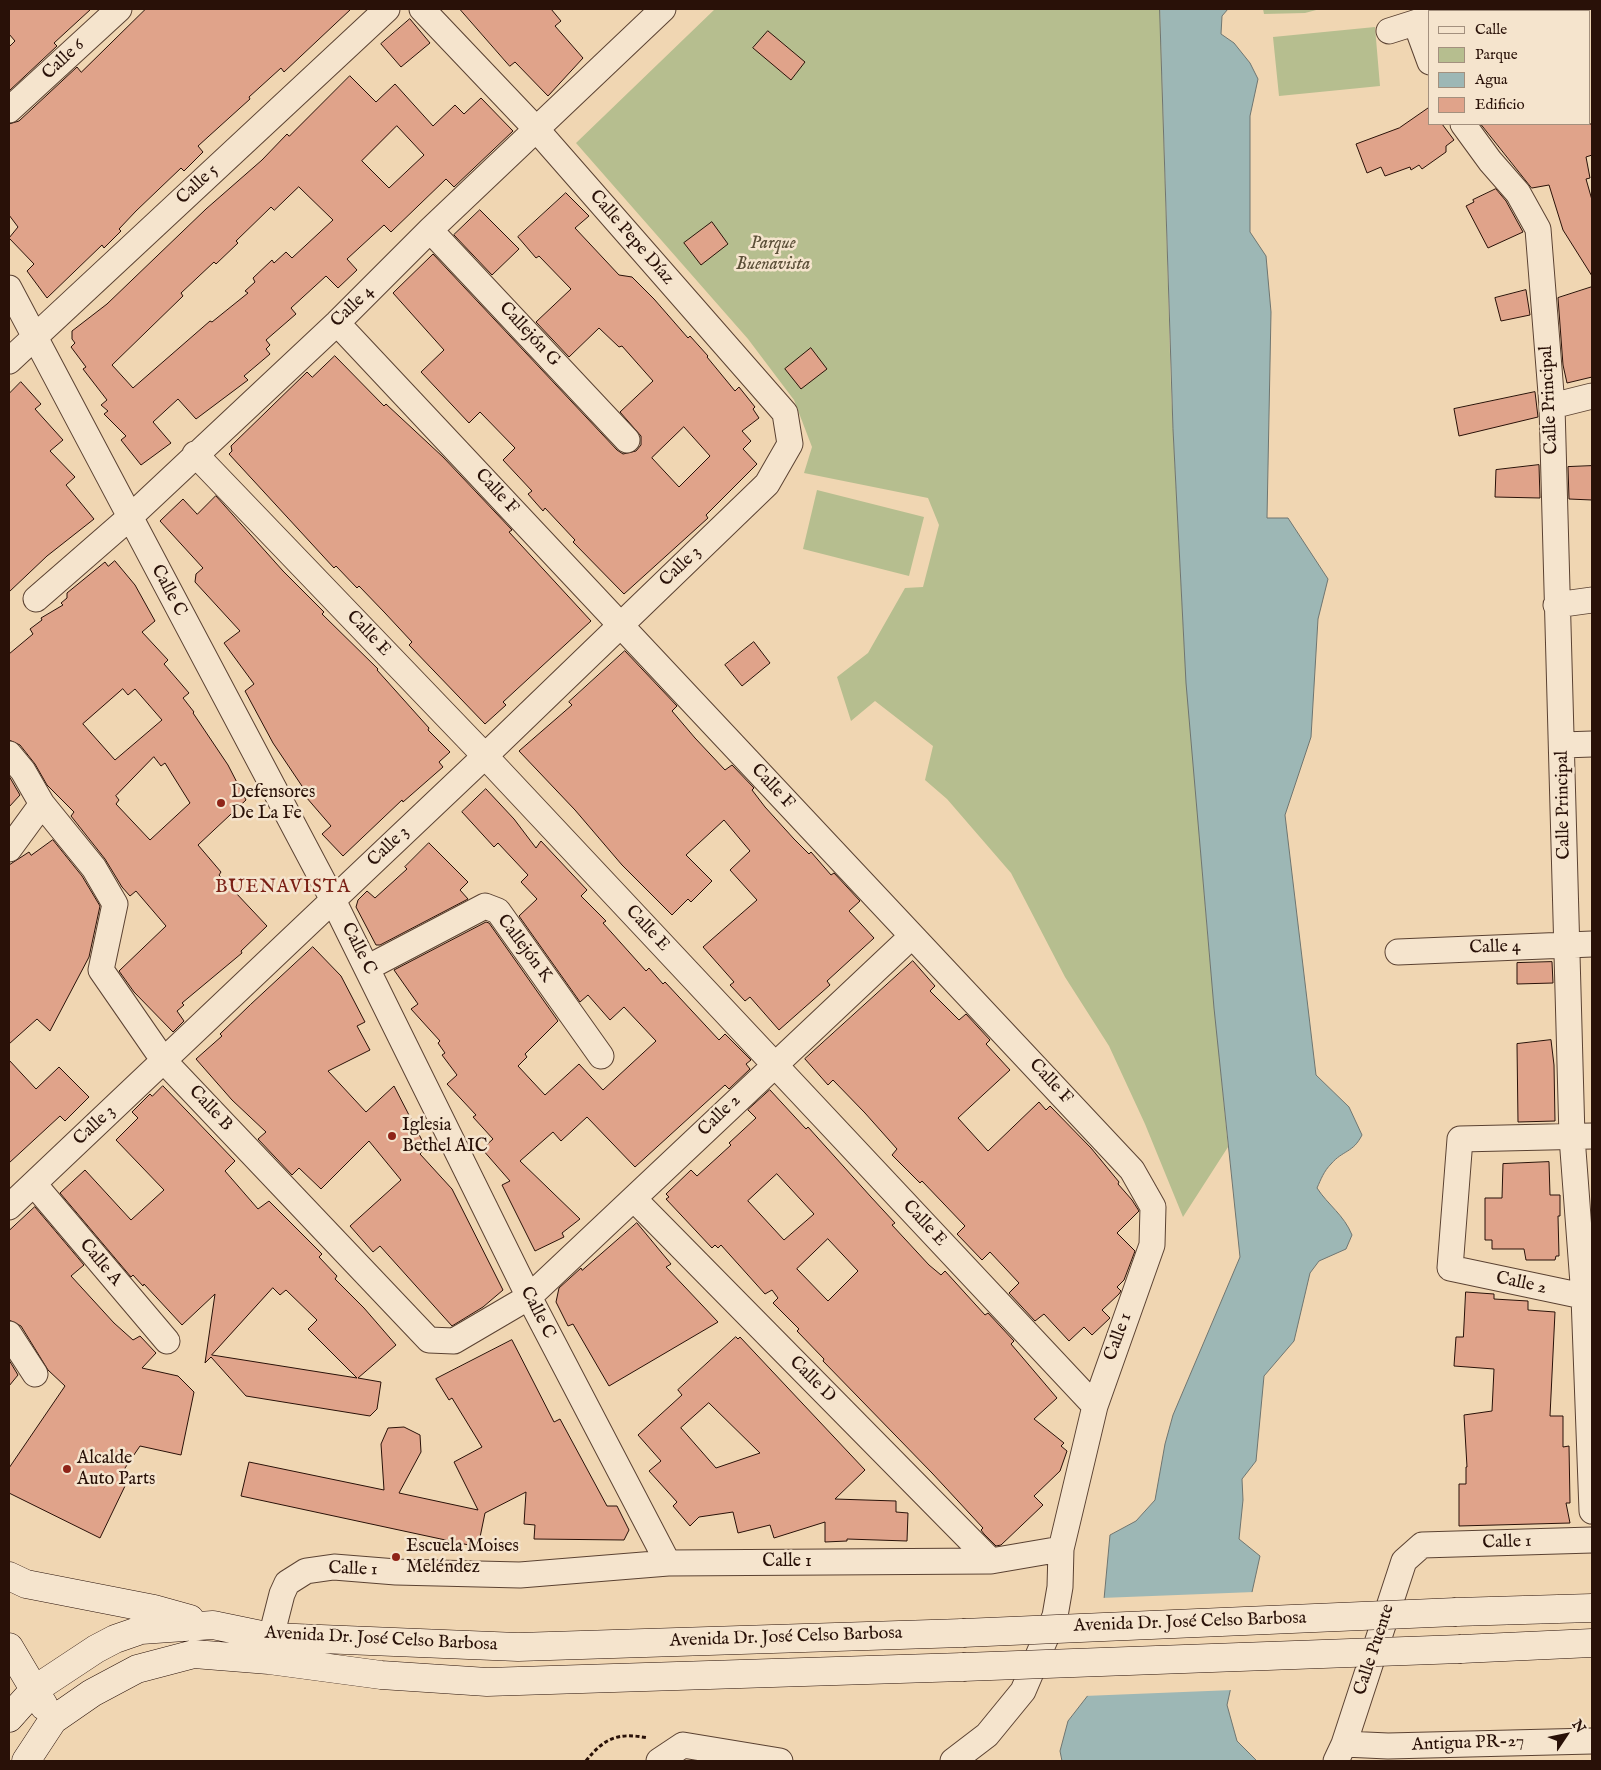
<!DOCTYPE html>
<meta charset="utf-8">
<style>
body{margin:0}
#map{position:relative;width:1601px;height:1770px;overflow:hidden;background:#f0d6b2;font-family:"IM FELL English",serif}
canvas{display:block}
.frame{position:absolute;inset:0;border:10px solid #291108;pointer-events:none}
.legend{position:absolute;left:1428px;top:10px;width:162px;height:115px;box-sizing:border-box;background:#f5e4cd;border:1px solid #a3907e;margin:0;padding:6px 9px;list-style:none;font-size:15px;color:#291108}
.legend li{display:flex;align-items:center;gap:10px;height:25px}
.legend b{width:25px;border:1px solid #a3907e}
.north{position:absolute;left:1541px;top:1710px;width:50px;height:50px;-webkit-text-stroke:4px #f5e4cd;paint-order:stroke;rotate:56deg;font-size:14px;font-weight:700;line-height:20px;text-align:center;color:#291108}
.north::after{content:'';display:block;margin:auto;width:18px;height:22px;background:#291108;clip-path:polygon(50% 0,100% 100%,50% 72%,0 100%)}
</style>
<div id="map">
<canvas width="1601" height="1770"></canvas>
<div class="frame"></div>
<ul class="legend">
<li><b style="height:6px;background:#f5e4cd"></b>Calle</li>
<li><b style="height:14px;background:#b6be8f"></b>Parque</li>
<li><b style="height:14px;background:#9db7b5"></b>Agua</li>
<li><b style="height:14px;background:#e0a38a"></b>Edificio</li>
</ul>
<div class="north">N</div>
</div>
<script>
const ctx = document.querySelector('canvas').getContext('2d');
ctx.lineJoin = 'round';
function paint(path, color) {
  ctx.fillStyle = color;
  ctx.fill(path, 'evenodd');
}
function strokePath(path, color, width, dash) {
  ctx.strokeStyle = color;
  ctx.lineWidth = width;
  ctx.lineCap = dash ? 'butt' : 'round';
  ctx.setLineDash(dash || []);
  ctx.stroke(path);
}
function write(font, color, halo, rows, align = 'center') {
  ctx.font = font + ' "IM FELL English",serif';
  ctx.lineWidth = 5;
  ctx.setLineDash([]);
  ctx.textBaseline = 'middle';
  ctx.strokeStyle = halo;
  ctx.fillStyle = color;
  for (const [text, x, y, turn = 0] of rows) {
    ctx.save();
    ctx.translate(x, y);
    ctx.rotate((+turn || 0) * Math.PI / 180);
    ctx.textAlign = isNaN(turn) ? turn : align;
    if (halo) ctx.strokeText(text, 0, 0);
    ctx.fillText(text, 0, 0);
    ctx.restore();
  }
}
paint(new Path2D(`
 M715,9h445l11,381 13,253 23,285 21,219 -45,70 -38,-93 -36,-78 -44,-69 -54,-104 -64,-74 -22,-19 8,-34 -58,-45 -24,20 -14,-44 31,-24 37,-65 18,-1 16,-62 -11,-27 -124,-25 8,-26 -18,-47 -46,-61 -172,-196z
 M1263,9h57l-15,4 -41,1z
 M1375,27l5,59 -101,10 -6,-59z
 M817,490l107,27 -15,59 -106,-27z`), '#b6be8f');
const water = new Path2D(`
 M1160,9h68l-6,7 -1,18 13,9 16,20 8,16 -8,37v116l16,24 5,56 -4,206h21l40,61 -10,40 -7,118 -26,78 31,260 33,32 13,28c-9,18 -19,15 -31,29 -7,7 -10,15 -14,24 11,17 27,27 35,47l-6,14 -27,12 -9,12 -16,68 -30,35 -8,85 -14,18 1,21 -4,39 21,17 -33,149 10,36 20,20h-195l-2,-10 8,-30 28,-36 14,-150 26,-14 19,-21 10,-56 8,-29 67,-158 -26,-249 -28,-325 -13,-254z`);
paint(water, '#9db7b5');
strokePath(water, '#6f7570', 1);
paint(new Path2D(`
 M1254,1592l-21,98 -149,6 10,-11 7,-87z`), '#f0d6b2');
const building = new Path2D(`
 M9,9h82l-37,34 3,3 -48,45v-44l6,-6 -6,-7z
 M146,9h205l-67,63 -3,-4 -32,29 1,2 -52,47 5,6 -19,19 -3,-3 -45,43 -17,18 2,2 -17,17 -2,-3 -55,53 -20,-27 7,-7 -25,-26 9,-11 -9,-12v-91l10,-3 58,-54 4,5z
 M460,9h91l10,12 -6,5 28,32 -35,38 -33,-34 -5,4z
 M410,19l20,24 -29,24 -20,-23z
 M768,31l37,31 -14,18 -38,-32z
 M350,76l26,26 19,-18 38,42 22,-21 9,9 17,-16 32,33 -59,56 -8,-8 -55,53 -7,-7 -37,34 10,11 -19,18 -12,-12 -35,32 5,6 -30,26 4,5 -4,4 4,5 -26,22 4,4 -52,39 -18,-20 -25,23 18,21 -30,22 -20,-25 5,-4 -22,-22 4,-3 -7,-6 6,-5 -24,-31 3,-2 -15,-20 4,-4 -3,-4v-8l35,-27 99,-95 56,-49 25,-26 2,2zM397,126l27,29 -35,33 -27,-27zM299,187l34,33 -41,38 -6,-6 -12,11 -2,-3 -19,18 2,4 -10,9 3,2 -36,29 -2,-1 -77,67 -21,-23 71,-69 -2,-3 33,-31 2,2 22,-21 -2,-2 35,-34 3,3z
 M1430,107v17h12l12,16 -8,6v6l-24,17 -3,-4 -8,5 -1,-3 -25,9 -4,-9 -14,6 -11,-29 43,-16z
 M1481,124h111v31l-6,2 4,21 -4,1 6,21v76l-29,-46 -14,-45 -17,3z
 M1496,189l10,12 17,31 -35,16 -22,-42 8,-4 -1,-2z
 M566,193l23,23 -14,12 44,47 13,2 22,22 34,39 2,-2 18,20 -1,1 28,34 4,-4 16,20 -2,2 6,9 -17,13 9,10 -8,8 14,15 -51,51 2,3 -84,76 -51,-52 2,-2 -30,-32 -2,3 -15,-17 4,-3 -29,-31 12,-12 -35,-36 -11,11 -48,-51 23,-22 -51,-57 40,-39 184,196 6,4 13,-3 5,-6v-9l-21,-24 33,-31 -31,-35 -3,1 -20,-19 -30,29 -33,-35 35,-33 -32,-33 -3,2 -18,-21zM684,427l26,29 -31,31 -27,-29z
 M480,210l39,39 -27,26 -38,-40z
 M712,222l16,22 -27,21 -17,-22z
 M1592,287v90l-25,6 -4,-18 -5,-67z
 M1526,290l4,25 -29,6 -6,-23z
 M811,348l16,21 -26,20 -16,-20z
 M335,356l49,50 2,-2 57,53 69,73 -3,2 82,89 -88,81 3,3 -21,19 -76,-79 3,-3 -27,-29 -26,-27 -2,2 -21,-22 -2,2 -105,-114 3,-3 -1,-5 76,-74 5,5z
 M21,382l20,22 -6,5 28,31 -13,11 25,26 -9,8 28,34 -47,37 -38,36v-198z
 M1535,392l3,25 -79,19 -5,-27z
 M1539,465l1,33 -45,-1 1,-27z
 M1592,466v34l-23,-1 -1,-32z
 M216,496l67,75 41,41 -2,2 56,55 -1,1 52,58 -1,2 22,22 -11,10 4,5 -40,35 -1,-2 -59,56 -21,-22 9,-8 -25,-29 2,-2 -35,-52 -28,-52 9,-7 -30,-41 16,-12 -45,-49 1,-8 7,-6 -43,-47 23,-22 14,15z
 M115,561l20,24 20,36 -13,11 26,28 -4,4 25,29 -6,5 11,14 -1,1 35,52 18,35 -48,45 23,27 -2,3 48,51 -26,25 1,2 -60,50 2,2 -7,6 7,10 -11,11 -39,-40 -15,-21 47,-45 -30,-35 -6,5 -8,-9 -17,-28 -34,-43 3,-4 -27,-27 -12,-21 -15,-19 -11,-5v-86l24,-20 -3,-5 12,-9 -1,-2 22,-13 -2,-2 6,-5v-5l38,-31 3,4zM123,689l5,6 7,-6 27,31 -47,40 -32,-36zM154,757l7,9 4,-3 25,40 -40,37 -34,-36 3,-4 -3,-4z
 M754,642l16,21 -28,23 -17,-21z
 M625,651l52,55 -5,5 23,27 30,32 7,-5 22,23 -2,2 13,17 29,32 15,15 2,-2 20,23 3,-2 26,28 -11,10 25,27 -47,43 3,4 -51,45 -29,-33 -5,4 -15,-16 4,-3 -31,-35 54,-47 -27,-30 20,-19 -26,-31 -38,35 26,26 -21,21 -3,-3 -16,16 -50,-50 -47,-55 -56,-59 53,-46 -3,-3z
 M9,776l11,19 -11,12z
 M486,789l28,30 22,29 5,-7 46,49 -6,6 25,25 -3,2 43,48 3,-3 14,16 2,-2 54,58 6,-6 26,26 -5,4 4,5 -21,20 -4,-4 -90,82 -48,-50 -26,24 -8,-9 -33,29 60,58 -18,14 2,4 -29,14 -33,-66 8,-4 -28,-32 11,-10 -20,-22 3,-2 -29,-31 10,-9 -15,-20 3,-2 -7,-10 2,-2 -29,-32 7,-5 -24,-34 92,-48 3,1 69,98 -33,33 2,3 -9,9 27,29 34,-31 24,26 53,-49 -32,-34 -14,13 -22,-25 -8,7 -61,-86 18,-17 -16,-17 7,-7 -30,-32 -4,4 -32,-35z
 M53,840l29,36 18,30 -11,51 -39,74 -13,-12 -28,25v-179l20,-13 2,3z
 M429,843l39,39 -8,8 8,9 -88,46h-4l-20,-38 2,-7 9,-9 8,7 32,-29 -2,-2z
 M313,947l28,29 24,46 -8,4 13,24 -42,21 38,41 28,-26 32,62 -6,6 32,35 51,101 -20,17 -31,19 -72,-80 -7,6 -23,-26 51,-46 -32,-39 -48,48 -22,-21 -7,7 -34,-36 8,-7 -34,-32 -36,-41 26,-23 -2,-2 30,-29z
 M913,961l22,25 -5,5 29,29 7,-6 24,26 -4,4 24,26 -52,48 30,33 51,-49 7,8 4,-4 41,42 28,34 -1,2 14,16 7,11 -22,22 18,18 -11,29 -7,7 4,4 -2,3 -17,16 8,8 -18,17 -8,-8 -15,14 -25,-27 -9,7 -26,-28 10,-10 -29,-31 -8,8 -25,-26 8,-8 -43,-45 -2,2 -28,-28 5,-6 -32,-36 -32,-33 -5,5 -23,-26z
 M1552,962l1,21 -36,1v-21z
 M1551,1040l3,25 1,56 -37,1 -1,-78z
 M9,1060l27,29 23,-22 30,30 -24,24 -5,-5 -51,47z
 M163,1086l72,75 -10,10 33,38 11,-8 53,53 -3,3 18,19 -2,3 29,29 32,37 -38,33 23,4 -4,27 -7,7 -124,-20 -35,-39 -6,6 10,-69 -33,31 -38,-41 -1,2 -10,-11 -2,2 -71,-84 25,-23 46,50 33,-30 -48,-50 22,-22 -6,-6 18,-18 2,2zM273,1288l7,7 6,-5 31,30 -9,9 49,49 -145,-23z
 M770,1090l36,39 2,-2 63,70 24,26 -3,2 37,40 12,10 4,-4 40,44 3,-2 26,28 -3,3 46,54 -23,21 30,24 -3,3 6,5 -7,20 -26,25 9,9 -42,40 -5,1 -12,-12 -3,-4 2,-2 -51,-55 -109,-112 1,-2 -27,-28 2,-2 -26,-26 5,-5 -6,-8 -7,4 -44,-49 -3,3 -3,-3 -3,3 -46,-49 3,-2 -3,-3 25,-24 6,6 34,-31 -2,-2 27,-25 -8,-8zM777,1174l37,40 -30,26 -36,-39zM828,1239l30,32 -30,30 -31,-32z
 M1549,1162l1,33h10v21h-2l1,40h-3l-1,4h-29l-2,-11h-32v-9h-7v-42h17l1,-34z
 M35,1207l49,58 -13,11 43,47 19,17 7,-4 16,17 -14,15 36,8 16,16 -13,63 -41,-9 -15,22v18l-25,52 -91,-45v-25l56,-82 -17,-16 -27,-44 -12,-6v-89z
 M637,1223l34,41 -5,3 52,55 -109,64 -36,-62 -5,2 -12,-24 3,-14 22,-20 1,2z
 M1466,1292l28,2v5l34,2v9l27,2 -5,104h13v31l6,-1 1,57h-4l4,20 -111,3v-42h7v-17h1l-3,-52 28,-4 2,-42 -40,-3 2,-29h7z
 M736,1337l2,2 2,-2 125,133 -30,29 61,2v11l12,1 -1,28 -60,-2v2l-22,1v-20l-51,16 -4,-13 -32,8 -5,-21 -34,5 -9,9 -17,-20 4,-4 -28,-31 12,-10 -23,-26 44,-40 -4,-5zM709,1403l51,50 -44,15 -35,-40z
 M512,1340l42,82 6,-3 47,87h10l12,24 -5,10 -90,-1 1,-14 -11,-1 2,-32 -41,21 -7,34 -237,-51 8,-34 135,28 -3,-46 7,-16 16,-1 16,8 1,17 -22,41 79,17 -24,-48 28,-15 -30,-49 -3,2 -13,-21z
 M9,1360l9,15 -9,11z`);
paint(building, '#e0a38a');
strokePath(building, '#291108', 1);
const street = new Path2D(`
 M1446,11l5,-2
 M1416,24l14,38
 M1389,31l41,-13
 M9,110l110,-101
 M1463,124l27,37 28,32 20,36 14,177 20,731 12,160 8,214
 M430,230l197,210
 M9,288l324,612 196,397 139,266
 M9,361l378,-352
 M1552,406l40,-10
 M195,454l290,302 610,650
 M36,599l93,-81 208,-195 93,-93 233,-221
 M1556,605l36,-5
 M1563,745l29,-1
 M9,754l14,17 19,33 52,64 21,36 -14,66 63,91 265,279 25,1 75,-44 383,-361
 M9,849l33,-45
 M1398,952l194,-8
 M367,968l118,-62 13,5 103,145
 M1592,1136l-132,3 -10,129 142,30
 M34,1184l133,157
 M634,1199l357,362
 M9,1207l476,-451 282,-272 23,-40 -5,-31 -248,-283 -115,-121
 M9,1334l26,40
 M271,1637l11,-43 5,-11 19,-12 28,-4 62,5 124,3 148,-12 323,-2 70,-12 34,-143 57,-161 1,-38 -21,-37 -795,-847
 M1344,1744l44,2 204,-5
 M659,1761l24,-16 97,16
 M953,1761l34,-26 36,-44 32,-75 5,-29 1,-38
 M1336,1761l8,-17 60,-183 18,-16 170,-5`);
const secondary = new Path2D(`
 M9,1576l17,8 128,25 36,10
 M1456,1612l136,-4
 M9,1647l35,59
 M1461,1649l131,-6
 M9,1718l25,-28 62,-41 19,-10 26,-9 72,-5 58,12 247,10 445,-14
 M26,1761l27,-41 39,-27 45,-24 57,-15 75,6 112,15 106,7 476,-15`);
strokePath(street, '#5b4232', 27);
strokePath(secondary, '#291108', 29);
strokePath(new Path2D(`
 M586,1761c18,-23 32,-29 62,-23`), '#291108', 3, [4, 2.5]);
strokePath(street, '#f5e4cd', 25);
strokePath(secondary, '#f5e4cd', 28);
const secondaryBridge = new Path2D(`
 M963,1633l493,-21
 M963,1667l498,-18`);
strokePath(secondaryBridge, '#291108', 29, []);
strokePath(secondaryBridge, '#f5e4cd', 28);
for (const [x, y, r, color] of [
 [221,803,5,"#8f2418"],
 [392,1136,5,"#8f2418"],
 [67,1469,5,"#8f2418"],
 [396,1557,5,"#8f2418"]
]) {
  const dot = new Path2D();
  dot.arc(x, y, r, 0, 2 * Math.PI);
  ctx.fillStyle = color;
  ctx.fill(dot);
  strokePath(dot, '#f5e4cd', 2);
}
write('18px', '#291108', '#f5e4cd', [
 ["Calle 6",64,60,-43],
 ["Calle 5",198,185,-43],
 ["Calle Pepe Díaz",631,238,49],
 ["Calle 4",353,307,-44],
 ["Callejón G",529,335,47],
 ["Calle Principal",1550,400,-93],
 ["Calle F",496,492,47],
 ["Calle 3",681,567,-44],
 ["Calle C",168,591,62],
 ["Calle E",368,634,46],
 ["Calle F",772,787,47],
 ["Calle Principal",1564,805,-91],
 ["Calle 3",389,847,-44],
 ["Calle E",647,929,47],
 ["Calle 4",1495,948,-2],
 ["Calle C",358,949,63],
 ["Callejón K",524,949,53],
 ["Calle F",1050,1082,47],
 ["Calle B",210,1109,47],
 ["Calle 2",720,1116,-44],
 ["Calle 3",95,1126,-43],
 ["Calle E",924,1224,47],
 ["Calle A",100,1263,50],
 ["Calle 2",1521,1284,12],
 ["Calle C",537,1313,63],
 ["Calle 1",1119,1337,-70],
 ["Calle D",812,1380,45],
 ["Calle 1",1507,1543,-2],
 ["Calle 1",787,1562],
 ["Calle 1",353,1570,2],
 ["Avenida Dr. José Celso Barbosa",1190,1623,-2],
 ["Avenida Dr. José Celso Barbosa",786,1638,-2],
 ["Avenida Dr. José Celso Barbosa",381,1640,3],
 ["Calle Puente",1375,1650,-72],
 ["Antigua PR-27",1468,1744,-2]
]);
write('italic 18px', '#5a4e37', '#f5e4cd', [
 ["Parque",773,244],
 ["Buenavista",773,265]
]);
write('18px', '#291108', '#f5e4cd', [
 ["Defensores",231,793],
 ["De La Fe",231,814],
 ["Iglesia",402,1126],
 ["Bethel AIC",402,1147],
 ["Alcalde",77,1459],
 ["Auto Parts",77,1480],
 ["Escuela Moises",406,1547],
 ["Meléndez",406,1568]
], 'left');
ctx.letterSpacing = '1px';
write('19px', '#7a1f14', '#f5e4cd', [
 ["BUENAVISTA",283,888]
]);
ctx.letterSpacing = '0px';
</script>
